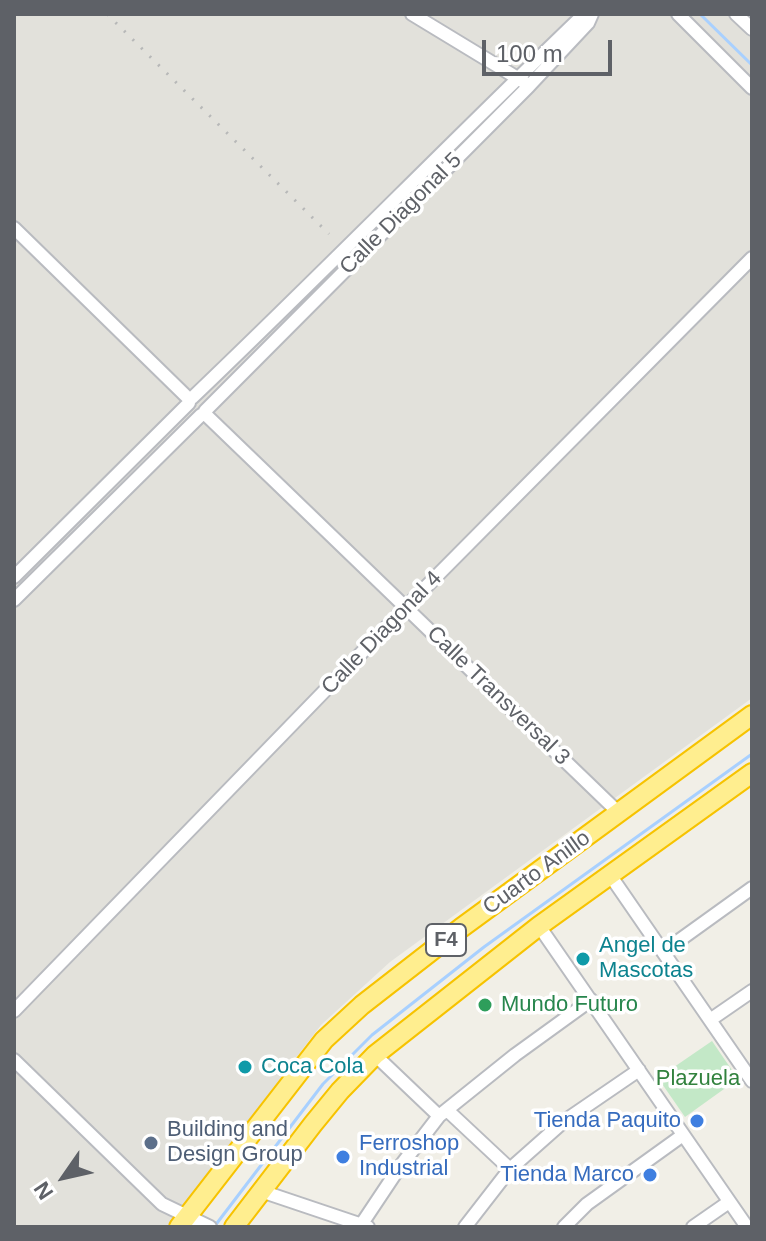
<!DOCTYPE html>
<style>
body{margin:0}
#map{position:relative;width:766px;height:1241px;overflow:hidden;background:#f1efe7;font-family:Arial,sans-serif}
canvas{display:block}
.frame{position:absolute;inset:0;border:16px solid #5e6167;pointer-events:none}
.north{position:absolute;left:24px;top:1137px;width:80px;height:80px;-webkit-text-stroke:6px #fff;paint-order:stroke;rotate:236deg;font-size:22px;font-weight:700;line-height:32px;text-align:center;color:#5e6167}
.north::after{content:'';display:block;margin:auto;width:28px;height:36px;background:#5e6167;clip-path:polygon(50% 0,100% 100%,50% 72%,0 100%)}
.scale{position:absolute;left:482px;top:40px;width:130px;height:36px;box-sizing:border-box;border:4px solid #5e6167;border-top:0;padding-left:10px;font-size:24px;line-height:28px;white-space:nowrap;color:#5e6167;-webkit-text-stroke:6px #fff;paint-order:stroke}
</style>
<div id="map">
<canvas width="766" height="1241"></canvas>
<div class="frame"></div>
<div class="north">N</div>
<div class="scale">100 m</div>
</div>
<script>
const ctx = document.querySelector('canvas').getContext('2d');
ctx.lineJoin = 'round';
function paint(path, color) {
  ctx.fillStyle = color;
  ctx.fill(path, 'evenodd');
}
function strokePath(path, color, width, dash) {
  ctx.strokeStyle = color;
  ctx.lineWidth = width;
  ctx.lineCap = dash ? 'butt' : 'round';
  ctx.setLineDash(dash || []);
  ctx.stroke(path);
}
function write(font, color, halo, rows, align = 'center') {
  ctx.font = font + ' Arial,sans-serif';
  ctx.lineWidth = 7;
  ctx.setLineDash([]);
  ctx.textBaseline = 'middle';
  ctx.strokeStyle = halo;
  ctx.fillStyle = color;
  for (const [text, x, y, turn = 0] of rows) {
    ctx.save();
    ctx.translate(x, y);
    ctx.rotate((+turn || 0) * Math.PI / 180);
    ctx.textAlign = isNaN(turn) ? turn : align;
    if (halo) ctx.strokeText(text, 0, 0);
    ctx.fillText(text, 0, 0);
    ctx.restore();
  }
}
paint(new Path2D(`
 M14,14h738v684l-362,264 -69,63 -154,202h-153z`), '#e2e1db');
paint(new Path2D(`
 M712,1041l26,38 -53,38 -27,-39z`), '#c3e8c7');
strokePath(new Path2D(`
 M700,14l52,51
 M214,1227l109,-143 49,-49 112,-88 268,-193`), '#a8d0ff', 3);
const minor = new Path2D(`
 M412,14l112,68
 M678,14l74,74
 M736,14l16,15
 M14,228l176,172
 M192,398c131,-125 258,-255 388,-380l8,-4
 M205,411l324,-325 59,-63 4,-9
 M204,413l415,400
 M14,577l175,-174
 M14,600l187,-185
 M610,875l142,206
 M539,926l208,301
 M663,952l89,-64
 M14,1011l392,-404 346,-349
 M710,1020l42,-29
 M375,1055l64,61
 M14,1060l148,144 48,23
 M447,1110l63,59
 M261,1191l107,36
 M361,1225l38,-57 40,-52 76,-61 76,-55
 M465,1227l45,-58 53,-47 76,-52
 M564,1227l23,-23 96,-69
 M693,1227l36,-25`);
const highway = new Path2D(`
 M179,1227l145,-187 38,-35 99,-77 291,-213
 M234,1227l79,-103 27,-33 35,-36 164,-129 213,-153`);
strokePath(minor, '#b9bbc0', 16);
strokePath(highway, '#f7c300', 22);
strokePath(minor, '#fff', 12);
strokePath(highway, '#ffee8f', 18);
strokePath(new Path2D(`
 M107,14l222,220`), '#b7b8b8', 3, [2, 10]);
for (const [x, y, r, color] of [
 [583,959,8,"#0f9aa8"],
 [485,1005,8,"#2e9e5b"],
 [245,1067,8,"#0f9aa8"],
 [697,1121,8,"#3f7fe0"],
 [151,1143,8,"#5c6f8a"],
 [343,1157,8,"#3f7fe0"],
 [650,1175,8,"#3f7fe0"]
]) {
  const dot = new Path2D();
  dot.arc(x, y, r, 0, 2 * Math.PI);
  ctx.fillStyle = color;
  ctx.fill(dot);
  strokePath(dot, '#fff', 3);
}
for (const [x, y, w] of [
 [446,940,40]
]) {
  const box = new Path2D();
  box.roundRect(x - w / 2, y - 16, w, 32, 6);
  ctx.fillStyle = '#fff';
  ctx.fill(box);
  strokePath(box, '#5e6167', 2);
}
write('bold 20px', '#5e6167', null, [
 ["F4",446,940]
]);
write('22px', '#5e6167', '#fff', [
 ["Calle Diagonal 5",401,214,-45],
 ["Calle Diagonal 4",382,633,-46],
 ["Calle Transversal 3",498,696,44],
 ["Cuarto Anillo",537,873,-36]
]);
write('22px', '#0d838f', '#fff', [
 ["Angel de",599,946],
 ["Mascotas",599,971],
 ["Coca Cola",261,1067]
], 'left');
write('22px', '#27864d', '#fff', [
 ["Mundo Futuro",501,1005]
], 'left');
write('22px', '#32823e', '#fff', [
 ["Plazuela",698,1079]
]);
write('22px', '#366cbe', '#fff', [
 ["Tienda Paquito",681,1121],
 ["Ferroshop",359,1144,"left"],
 ["Industrial",359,1169,"left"],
 ["Tienda Marco",634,1175]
], 'right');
write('22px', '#4e5e75', '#fff', [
 ["Building and",167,1130],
 ["Design Group",167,1155]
], 'left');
</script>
